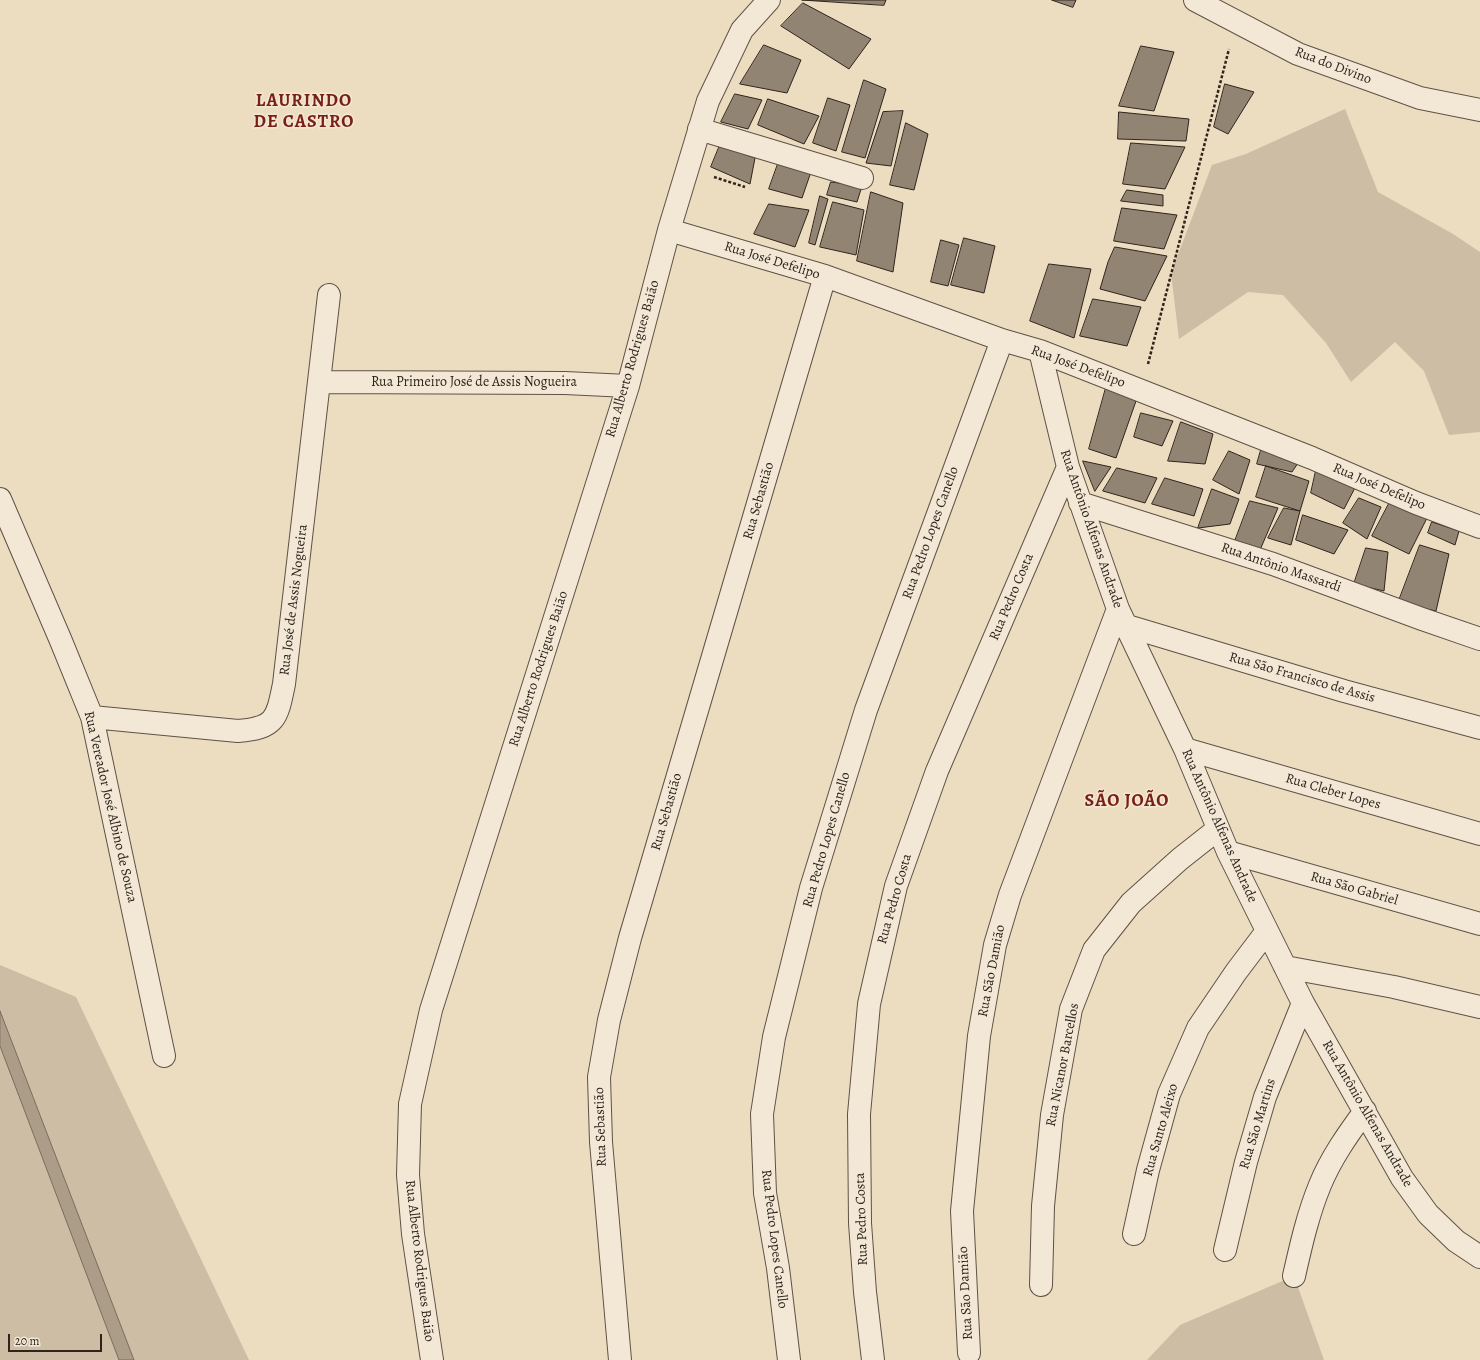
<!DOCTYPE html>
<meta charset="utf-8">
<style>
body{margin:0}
#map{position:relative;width:1480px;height:1360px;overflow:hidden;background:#ecdcc0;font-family:Alegreya,serif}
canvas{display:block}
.scale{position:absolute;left:8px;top:1334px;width:94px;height:18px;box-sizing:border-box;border:2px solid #2f241d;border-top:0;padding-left:5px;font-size:12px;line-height:14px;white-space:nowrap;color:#2f241d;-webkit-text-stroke:3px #f3e8d6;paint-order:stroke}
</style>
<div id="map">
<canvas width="1480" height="1360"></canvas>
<div class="scale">20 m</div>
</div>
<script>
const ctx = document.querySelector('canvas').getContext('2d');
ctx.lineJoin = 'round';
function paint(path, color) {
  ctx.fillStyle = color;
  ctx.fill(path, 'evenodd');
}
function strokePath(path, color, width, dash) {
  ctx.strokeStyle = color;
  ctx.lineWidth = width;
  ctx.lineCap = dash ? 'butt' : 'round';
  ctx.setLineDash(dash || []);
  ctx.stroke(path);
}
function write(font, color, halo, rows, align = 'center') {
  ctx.font = font + ' Alegreya,serif';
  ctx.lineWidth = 3;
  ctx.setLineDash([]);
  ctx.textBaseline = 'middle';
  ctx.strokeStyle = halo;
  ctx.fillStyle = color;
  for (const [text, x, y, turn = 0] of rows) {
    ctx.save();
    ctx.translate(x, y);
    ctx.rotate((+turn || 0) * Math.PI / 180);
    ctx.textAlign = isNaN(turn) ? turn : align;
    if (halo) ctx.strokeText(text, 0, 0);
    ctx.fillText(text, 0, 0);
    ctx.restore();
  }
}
paint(new Path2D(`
 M1345,109l33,83 75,42 27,18v180l-31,3 -25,-64 -29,-29 -44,40 -25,-39 -43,-48 -35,-3 -69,47 -8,-66 41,-108 34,-11z
 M0,965l76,32 173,363h-249z
 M1294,1276l30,84h-177l33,-35z`), '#ccbda4');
const water = new Path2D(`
 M0,1011l134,349h-15l-119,-314z`);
paint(water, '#ac9d89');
strokePath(water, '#7a6d5e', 1);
const building = new Path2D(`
 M802,0h84l-2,5z
 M1052,0h24l-3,7z
 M803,3l68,36 -22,30 -68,-43z
 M764,45l37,15 -14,33 -47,-9z
 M1141,46l33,6 -20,59 -35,-5z
 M864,80l22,9 -21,69 -23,-6z
 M1225,84l29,8 -26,42 -14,-7z
 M735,94l27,6 -14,29 -27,-7z
 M828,98l22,7 -14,46 -23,-8z
 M768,99l51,17 -15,28 -46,-19z
 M903,111l-12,55 -25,-3 17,-51z
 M1119,112l70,7 -3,22 -68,-2z
 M906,123l22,11 -14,56 -24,-5z
 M1131,143l54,4 -20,42 -42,-5z
 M720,145l35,13 -5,26 -39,-17z
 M779,161l33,8 -10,29 -33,-9z
 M831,182l31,4 -5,16 -30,-7z
 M1127,190l36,5v11l-42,-5z
 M871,192l32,11 -10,69 -36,-11z
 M820,196l8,3 -13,46 -6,-2z
 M833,202l31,8 -8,45 -36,-8z
 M769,204l40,6 -14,37 -41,-13z
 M1122,208l55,7 -13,34 -50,-8z
 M964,238l31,8 -11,47 -33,-8z
 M941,240l18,5 -11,41 -17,-4z
 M1115,247l52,9 -22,45 -45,-12 8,-27z
 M1049,264l42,5 -17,69 -44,-17z
 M1093,299l48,8 -14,39 -47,-10z
 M1107,384l29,17 -20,57 -27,-9z
 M1141,413l32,8 -11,25 -28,-9z
 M1181,422l32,12 -8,30 -37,-3z
 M1261,450l39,10 -8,12 -35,-8z
 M1229,451l21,9 -11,34 -26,-14z
 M1083,461l28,6 -16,24z
 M1266,466l43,15 -9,30 -44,-14z
 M1317,466l41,16 -14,27 -33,-16z
 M1117,468l40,10 -12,25 -42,-12z
 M1165,478l38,11 -9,27 -42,-12z
 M1212,489l27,10 -9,25 -32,4z
 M1359,498l22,9 -14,32 -24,-16z
 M1392,498l36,18 -19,38 -37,-18z
 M1250,501l28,7 -18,42 -25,-9z
 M1284,508l16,3 -9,34 -23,-7z
 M1303,515l45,15 -14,24 -38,-14z
 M1432,522l27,9 -4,14 -27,-12z
 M1420,545l29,9 -13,57 -38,-8z
 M1366,548l22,4 -4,39 -30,-7z`);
paint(building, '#918472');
strokePath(building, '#2f241d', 1);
const street = new Path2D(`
 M1195,0l103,54 122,44 60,12
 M699,129l163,49
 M669,230l156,46 177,64 38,11 272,107 104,45 64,24
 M1040,351l28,116 50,142 67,140 43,103 75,151 99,175 26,36 28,27 24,16
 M319,382l246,1 63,3
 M0,499l61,142 31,76 72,339
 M1080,503l193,61 149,55 58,20
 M1124,625l220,66 136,37
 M92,717l146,14c38,-3 39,-13 46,-47l45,-389
 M1185,749l295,85
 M1228,852l252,72
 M1285,967l109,20 86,20
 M1134,1234l14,-64 21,-76 29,-66 38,-56 31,-41
 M1225,1250l21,-88 19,-65 38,-94
 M1294,1276c7,-31 14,-62 26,-91 11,-27 28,-51 45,-74
 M1041,1285l2,-79 9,-91 19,-106 23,-59 37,-47 49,-44 38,-30
 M969,1353l-7,-142 17,-175 16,-91 15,-50 108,-286
 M432,1360l-19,-126 -5,-59 2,-71 21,-94 197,-624 41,-156 39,-129 34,-71 27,-30
 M620,1360l-19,-218 -2,-65 10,-57 21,-82 195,-662
 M789,1360l-11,-92 -13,-75 -3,-79 12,-77 37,-149 55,-178 136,-370
 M873,1360l-8,-68 -5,-69 -1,-109 10,-110 27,-118 41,-115 131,-304`);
strokePath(street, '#5e5246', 24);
strokePath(new Path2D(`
 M714,177l31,10
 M1148,364l81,-315`), '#2f241d', 2.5, [3, 2]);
strokePath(street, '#f3e8d6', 22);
write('14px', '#2f241d', '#f3e8d6', [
 ["Rua do Divino",1333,66,21],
 ["Rua José Defelipo",772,261,17],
 ["Rua Alberto Rodrigues Baião",633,359,-74],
 ["Rua José Defelipo",1078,367,20],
 ["Rua Primeiro José de Assis Nogueira",474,383],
 ["Rua José Defelipo",1379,487,23],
 ["Rua Sebastião",759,501,-74],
 ["Rua Antônio Alfenas Andrade",1091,529,71],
 ["Rua Pedro Lopes Canello",931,533,-70],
 ["Rua Antônio Massardi",1281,568,19],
 ["Rua Pedro Costa",1012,597,-67],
 ["Rua José de Assis Nogueira",294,600,-83],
 ["Rua Alberto Rodrigues Baião",539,669,-72],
 ["Rua São Francisco de Assis",1302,678,16],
 ["Rua Cleber Lopes",1333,792,16],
 ["Rua Vereador José Albino de Souza",110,807,77],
 ["Rua Sebastião",667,812,-74],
 ["Rua Antônio Alfenas Andrade",1219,826,66],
 ["Rua Pedro Lopes Canello",827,840,-74],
 ["Rua São Gabriel",1354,889,16],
 ["Rua Pedro Costa",895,899,-74],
 ["Rua São Damião",992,971,-79],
 ["Rua Nicanor Barcellos",1063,1065,-79],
 ["Rua Antônio Alfenas Andrade",1367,1114,60],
 ["Rua São Martins",1258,1124,-73],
 ["Rua Sebastião",601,1127,-92],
 ["Rua Santo Aleixo",1161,1130,-74],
 ["Rua Pedro Costa",862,1219,-92],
 ["Rua Pedro Lopes Canello",774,1239,83],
 ["Rua Alberto Rodrigues Baião",419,1261,83],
 ["Rua São Damião",966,1293,-93]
]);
ctx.letterSpacing = '1px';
write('bold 18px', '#7a1f14', '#f3e8d6', [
 ["LAURINDO",304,102],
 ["DE CASTRO",304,123],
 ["SÃO JOÃO",1127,802]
]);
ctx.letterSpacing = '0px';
</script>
